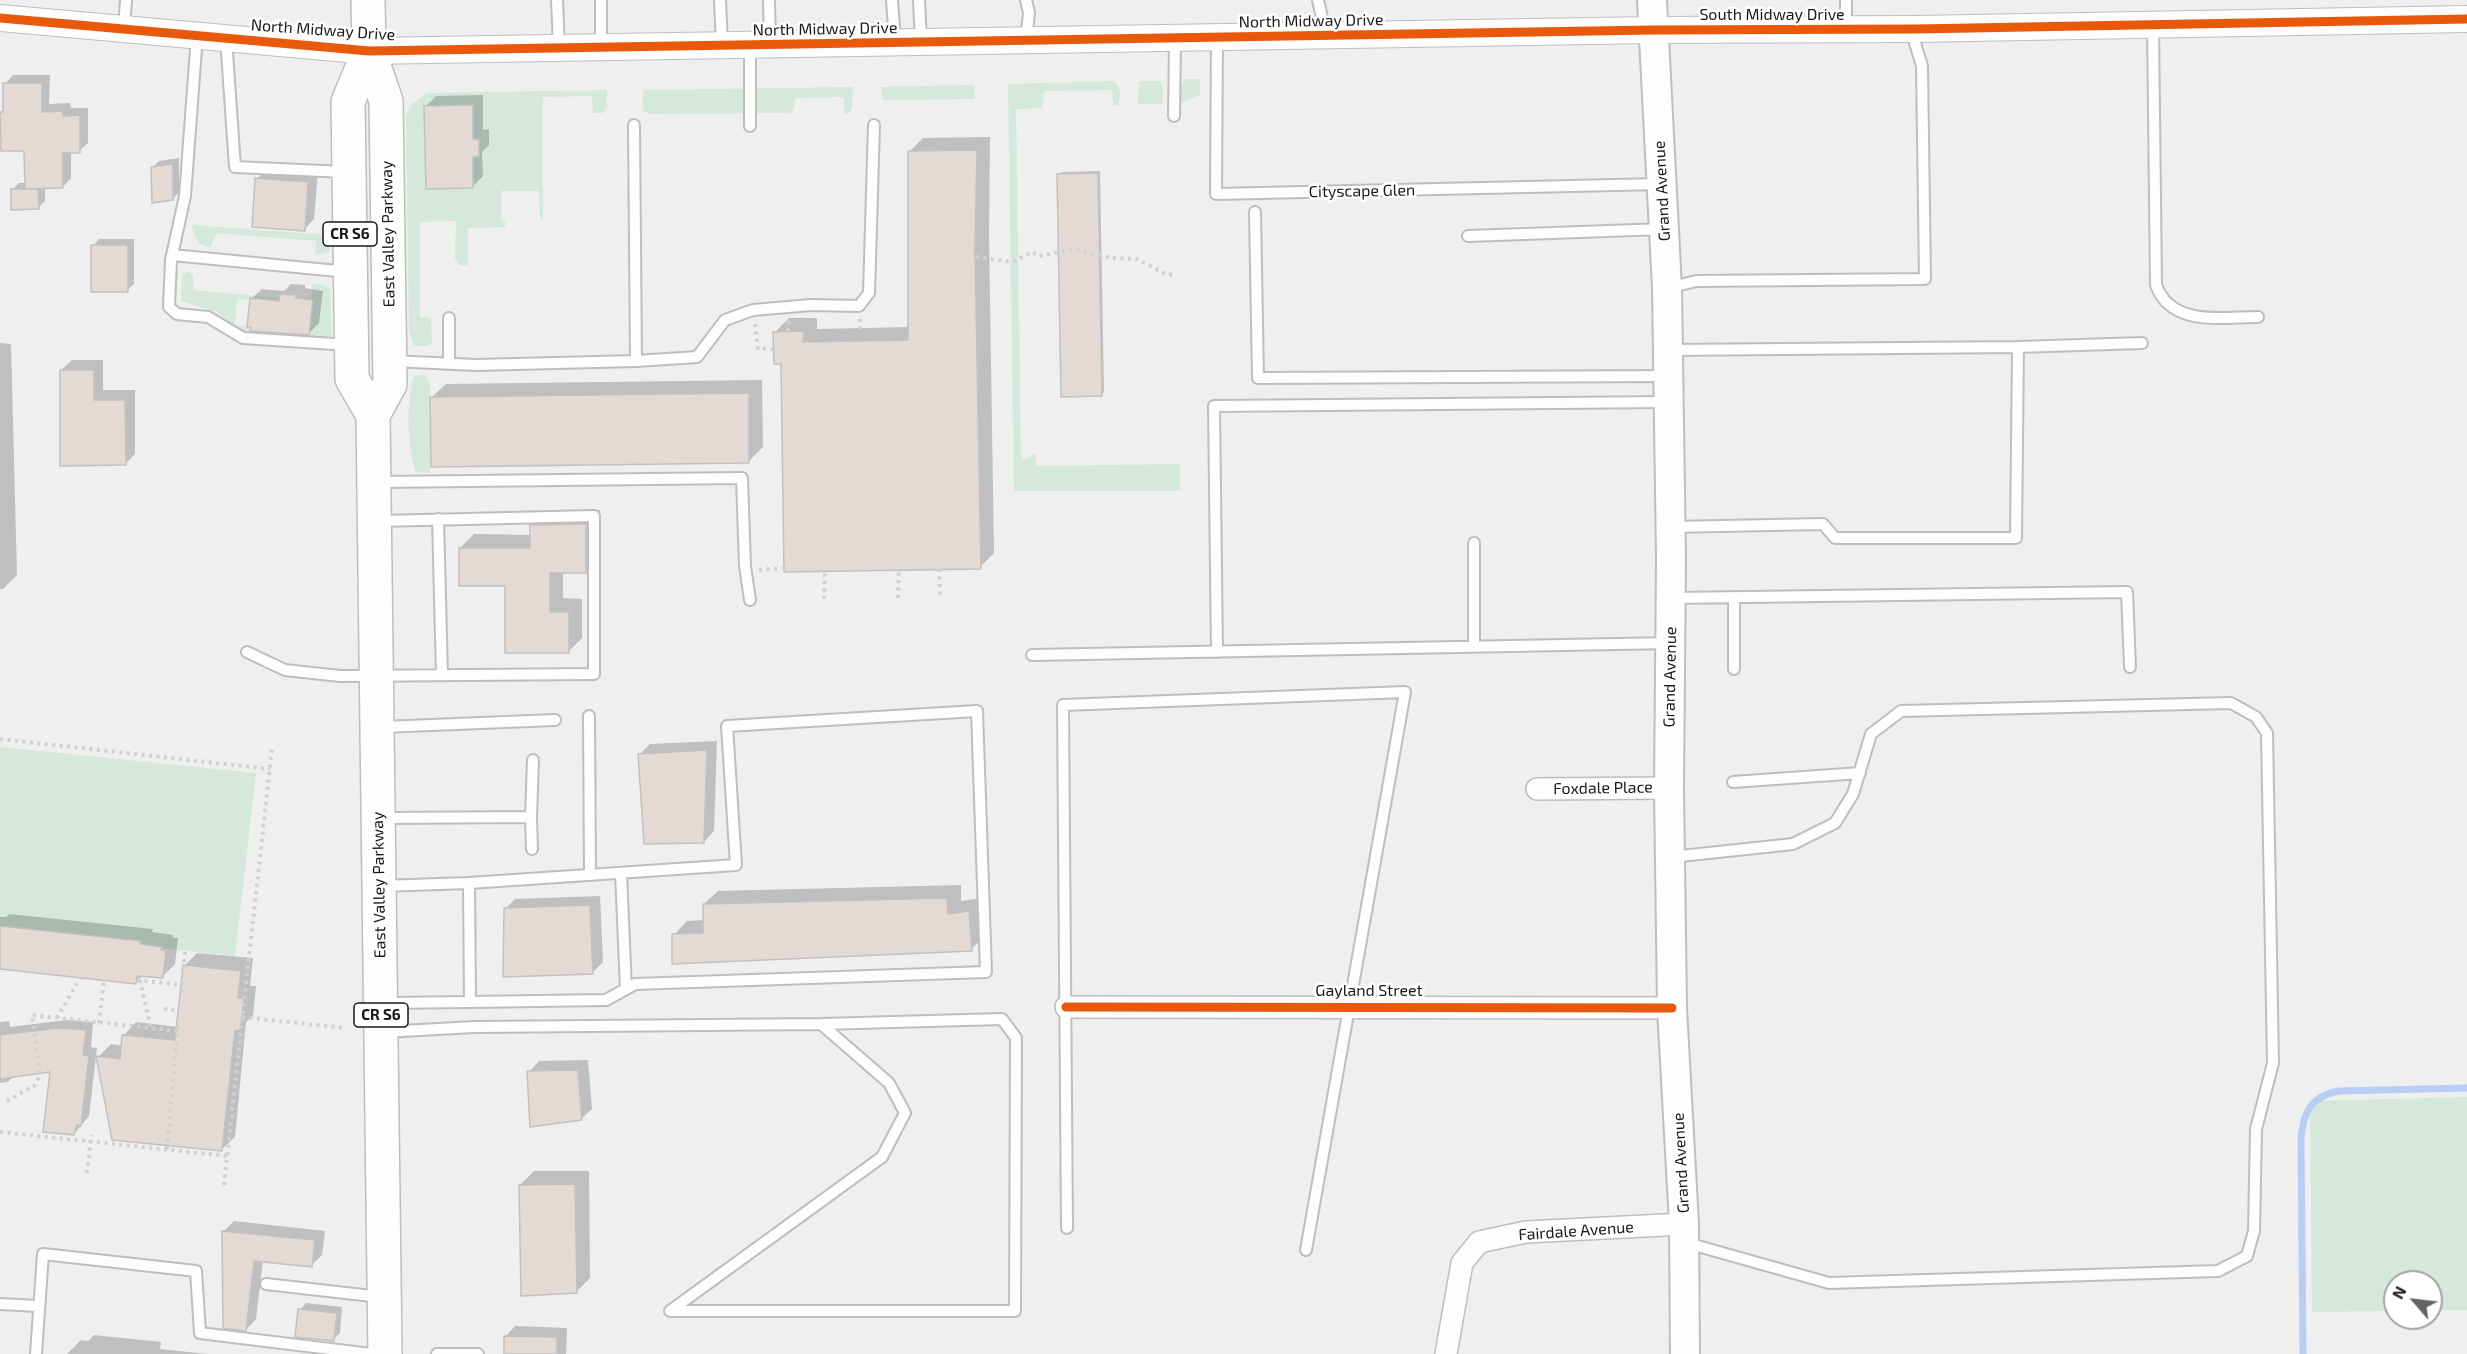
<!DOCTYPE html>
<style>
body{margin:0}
#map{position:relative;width:2467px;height:1354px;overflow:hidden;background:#efeff0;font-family:"Exo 2",sans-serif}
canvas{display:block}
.north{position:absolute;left:2383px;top:1270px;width:60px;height:60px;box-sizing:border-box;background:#fff;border:2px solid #a3a3a3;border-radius:50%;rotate:298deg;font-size:16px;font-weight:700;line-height:24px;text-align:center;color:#181818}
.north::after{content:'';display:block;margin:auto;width:21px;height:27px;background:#636364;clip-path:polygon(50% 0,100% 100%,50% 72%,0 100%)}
</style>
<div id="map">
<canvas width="2467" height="1354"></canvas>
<div class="north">N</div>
</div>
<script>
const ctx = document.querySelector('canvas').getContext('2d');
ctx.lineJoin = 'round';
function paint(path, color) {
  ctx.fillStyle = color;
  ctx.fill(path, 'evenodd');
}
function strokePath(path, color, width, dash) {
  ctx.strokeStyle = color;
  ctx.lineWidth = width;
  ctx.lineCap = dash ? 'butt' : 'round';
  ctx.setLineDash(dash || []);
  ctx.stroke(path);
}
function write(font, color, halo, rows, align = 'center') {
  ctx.font = font + ' "Exo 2",sans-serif';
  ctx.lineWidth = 5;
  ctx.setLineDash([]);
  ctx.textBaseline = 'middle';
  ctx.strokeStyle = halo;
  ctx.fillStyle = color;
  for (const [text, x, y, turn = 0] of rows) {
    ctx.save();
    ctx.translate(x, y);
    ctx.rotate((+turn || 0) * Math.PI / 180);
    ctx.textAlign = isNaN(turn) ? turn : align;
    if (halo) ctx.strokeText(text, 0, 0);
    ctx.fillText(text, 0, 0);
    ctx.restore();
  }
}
paint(new Path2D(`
 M1184,79h16v16l-19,8 -1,-11z
 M1115,81c5,8 7,15 3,24h-5l-1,-15 -68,1 -2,17 -26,1 5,347 2,4 13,-7v13l144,-2v27h-166l-6,-407z
 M1139,81h21l3,8 -1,15h-24z
 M972,85l2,3 1,11 -89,1 -3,-1 -2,-12z
 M853,87l-1,21 -2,4 -6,2v-17l-49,1 -1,11 -5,4 -140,1 -6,-4v-20z
 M607,90v17l-4,6h-10l-1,-17 -49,1v123l-3,-2 -1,-27h-38v29h4v7l-37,1v37h-8l-5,-6 1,-38 -36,1v95l11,1 1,25 -4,3h-14l-5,-15 -3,-216 6,-11 15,-11zM473,105v34h6v18h-6v31l-47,1 -2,-83z
 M192,225l137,10 1,15 -5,4h-10l1,-13 -100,-8 -5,14c-15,-1 -16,-9 -19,-22z
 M187,271l6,4v15l86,8v3l-42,-2 -2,26 16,2 -1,5 -13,-3 -20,-17 -36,-11 1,-26z
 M319,284l11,4 2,48 -19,3 -22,-3v-2l18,1 3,-50z
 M425,375l5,8v90l-14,-1c-9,-24 -10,-72 -2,-96z
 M0,747l256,26 -21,183 -235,-25z
 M2467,1097v213h-36v-28h-36v29l-83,1 -2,-211z`), '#d4e8db');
paint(new Path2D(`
 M13,75h37l-1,29 21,-1 1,5h17v35l-9,8h-8v27l-8,9h-18v14l-7,7 -26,-18 7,-7h7v-34l-25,-36 3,-3 1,-26z
 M483,95v35l6,-1v16l-7,7 1,24 -11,11 -46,-81 10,-10z
 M990,137l-1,98 5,318 -14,14 -197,-205 -8,-30 14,-14h28v11l93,-2 -1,-175 14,-14z
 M179,158v34l-6,7 -20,-32 6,-6z
 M267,168l51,4 -4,47 -10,11 -47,-51z
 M1100,171l4,221 -3,3 -42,-221 3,-2z
 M99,239h35v45l-7,6 -34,-44z
 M291,284l14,1v3l18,3 -4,32 -10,10 -58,-34 11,-10 22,2z
 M0,343l11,1 6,231 -14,14h-3z
 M72,360h31v30h32v64l-10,10 -64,-94z
 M762,380l1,67 -14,14 -317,-64 14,-13z
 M600,510v48l-14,14h-23v26l19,1v39l-14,14 -61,-68 -47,-36 14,-14 58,1v-9l13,-14z
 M717,741l-3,90 -10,11 -64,-88 10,-10z
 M961,885v16l22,-3 2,38 -14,13 -297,-14 13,-14 18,-1 -1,-16 14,-13z
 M600,896l3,66 -11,11 -87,-64 10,-10z
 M9,914l144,15 -1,3 21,3v3h5l-3,26 -13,13 -19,-2 -7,8 -136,-15v-51h6z
 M197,953l56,5 -3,28h6l-3,30 -7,6 -11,115 -13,12 -124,-92 13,-13 12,2 1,-11 12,-13 42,5 6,-61z
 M67,1020l26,2 -2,25 6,1 -8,68 -15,18 -23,-64 -36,5 -7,7 -8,1v-61l9,-1 1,6z
 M588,1060l4,49 -11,10 -52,-47 10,-11z
 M534,1171h55l1,107 -14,14 -56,-107z
 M234,1221l91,10 -3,24 -10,10 -49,-5 -7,59 -10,11 -22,-99z
 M306,1303l36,4 -2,26 -7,6 -33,-29z
 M515,1326l52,2 -1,26h-60l-1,-17z
 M94,1335l67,7 -1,7 47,5h-140l14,-14 7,1z`), '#0003');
strokePath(new Path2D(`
 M2303,1354l-2,-215c2,-28 11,-43 38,-48l128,-3`), '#b8cef4', 7);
const building = new Path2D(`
 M3,83h39v29l21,-1v5l17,-1v38h-17v35l-38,1 -1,-38h-23l-1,-39h3z
 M473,105v34h6v18h-6v31l-47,1 -2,-83z
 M977,150l-2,100 6,319 -197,3 -3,-208h-7l-1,-32 31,-1 -1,11 105,-2v-189z
 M173,164v36l-21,3 -1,-36z
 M1098,173l4,223 -41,1 -4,-223z
 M255,178l53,4 -3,49 -53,-4z
 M11,189h27l1,20 -28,1z
 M91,245h37v47h-37z
 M280,294l16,1v3l17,2 -4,35 -59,-4 1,-4h-4l3,-29 29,3z
 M60,370h34v30h31l1,65 -66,1z
 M749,393v70l-318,4 -1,-70z
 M586,524v49h-36v39h19v41h-64v-67h-46v-38h71v-23z
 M707,750l-3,93 -60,1 -6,-90z
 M947,898l1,16 21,-3 3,40 -300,13v-30l31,-1v-29z
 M590,905l3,69 -90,3 1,-69z
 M0,926l141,15 -1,3 22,3 -1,3h5l-3,28 -26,-2 -1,8 -136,-15z
 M183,965l58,6 -3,27h6l-2,19 -2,14 -5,-1 -13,121 -110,-11 -16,-84 24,3 2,-24 53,5z
 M58,1028l28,2 -3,25 6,1 -8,70 -4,-1 -3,10 -31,-3 7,-60 -50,7v-44z
 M578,1070l4,50 -52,7 -3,-56z
 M575,1184l2,109 -56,3 -2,-111z
 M222,1231l93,9 -3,27 -58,-6 -8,70 -23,-3z
 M298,1309l39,4 -3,28 -39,-4z
 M504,1336l53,1v17h-53z`);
paint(building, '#e5d9d4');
strokePath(building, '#c1c1c1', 1.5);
const service = new Path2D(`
 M557,0l2,48
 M601,0v47
 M720,0l2,45
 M769,0l1,44
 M892,0l3,42
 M919,0l2,42
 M1318,0l8,35
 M1846,0v30
 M2153,25l3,260c15,42 66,32 102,32
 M124,29l2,-29
 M197,36l-12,160 -14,64 -2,47 8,7 31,3 35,21 106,7
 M226,38l9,129 110,5
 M1217,38l-1,156 444,-10
 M1026,41l3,-28 -3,-13
 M1174,116l1,-77
 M634,125l2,236
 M750,126v-81
 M1255,212l3,166 410,-2
 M1468,236l196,-7
 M172,255l176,17
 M1668,288l28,-7 229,-2 -3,-213 -11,-36
 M449,318v45
 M2018,347l124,-4
 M1668,350l350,-3 -2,191h-181l-12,-14 -153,3
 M392,361l84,4 160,-4 61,-4 28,-37 28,-10 58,-5 48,1 10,-13 5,-168
 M379,482l363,-4 3,88 5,34
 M438,519l4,156
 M1671,598l456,-6 3,75
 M1474,647v-104
 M247,652l38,18 55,6 254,-2v-158l-215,5
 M1217,652l-3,-246 454,-4
 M1032,655l638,-12
 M1734,669v-72
 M589,716l1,159
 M382,727l173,-7
 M1733,782l127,-9
 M531,817l2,-57
 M382,818l149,-1 1,32
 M1671,857l122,-13 42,-21 18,-29 18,-60 30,-23 330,-8 25,14 11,16 6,330 -17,66 -2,102 -7,25 -29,15 -389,12 -142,-40
 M621,873l5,116
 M469,883l267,-18 -9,-139 250,-15 9,261 -351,12 -29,16 -136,2
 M381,886l88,-3 1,119 -86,1
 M384,1032l90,-5 347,-3 181,-5 14,19 -1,273h-345l212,-154 23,-44 -16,-30 -68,-59
 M1067,1228l-4,-523 342,-13 -99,558
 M266,1284l115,13
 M0,1304l38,2
 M36,1354l7,-100 153,17 4,62 171,21
 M437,1354h41`);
const minor = new Path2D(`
 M1537,789l132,-1
 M1066,1007l606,1
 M1446,1354l16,-91 17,-21 47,-10 158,-8`);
const tertiary = new Path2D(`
 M0,18l369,33 1284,-21 263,-1 551,-10`);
const secondary = new Path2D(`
 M1652,0l15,288 4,270 -2,230 3,220 12,216 1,130`);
const primary = new Path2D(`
 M368,0l1,51 17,50 4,283 -17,31 12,939
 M369,51l-21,51 4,277 21,36`);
strokePath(service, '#bebebe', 14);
strokePath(minor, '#bebebe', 24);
strokePath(tertiary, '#bebebe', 28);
strokePath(secondary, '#bebebe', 32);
strokePath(primary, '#bebebe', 36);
strokePath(new Path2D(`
 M976,257l36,5 20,-10 7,4 37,-7 35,9 26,1 31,16 7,-1
 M860,319v12
 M755,324l3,25h16
 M788,331l1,-11
 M939,569l1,28
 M759,570l23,-2
 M898,598l1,-28
 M824,599l1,-28
 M0,739l270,30
 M137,980l45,5
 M140,980l11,49
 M181,992l4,-40
 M164,1009l15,2
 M242,1017l103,11
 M57,1018l23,-40
 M99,1023l5,-42
 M7,1101l27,-15 6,-10 -8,-61 146,16
 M0,1132l228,24
 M167,1149l11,-124
 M87,1173l4,-38
 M224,1185l48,-437`), '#d1d1d1', 4, [3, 4.5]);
strokePath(service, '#fdfdfd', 10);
strokePath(minor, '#fdfdfd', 21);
strokePath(tertiary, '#fdfdfd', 26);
strokePath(secondary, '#fdfdfd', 28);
strokePath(primary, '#fdfdfd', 33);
strokePath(new Path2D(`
 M0,18l369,33 1284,-21 263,-1 551,-10
 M1066,1007l606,1`), '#e8590c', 9);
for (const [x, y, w] of [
 [350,234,54],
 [381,1015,54]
]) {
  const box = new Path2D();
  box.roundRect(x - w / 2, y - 12, w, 24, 4.5);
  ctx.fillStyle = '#fff';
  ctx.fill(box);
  strokePath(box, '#181818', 1.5);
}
write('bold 15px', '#181818', null, [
 ["CR S6",350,234],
 ["CR S6",381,1015]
]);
write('16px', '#181818', '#fff', [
 ["South Midway Drive",1772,15],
 ["North Midway Drive",1311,21,-1],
 ["North Midway Drive",825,29,-1],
 ["North Midway Drive",323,30,4],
 ["Cityscape Glen",1362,191,-1],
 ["Grand Avenue",1662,191,-93],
 ["East Valley Parkway",388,234,-91],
 ["Grand Avenue",1670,677,-89],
 ["Foxdale Place",1603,788,-1],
 ["East Valley Parkway",379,885,-91],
 ["Gayland Street",1369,991],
 ["Grand Avenue",1681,1163,-93],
 ["Fairdale Avenue",1576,1231,-4]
]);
</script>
